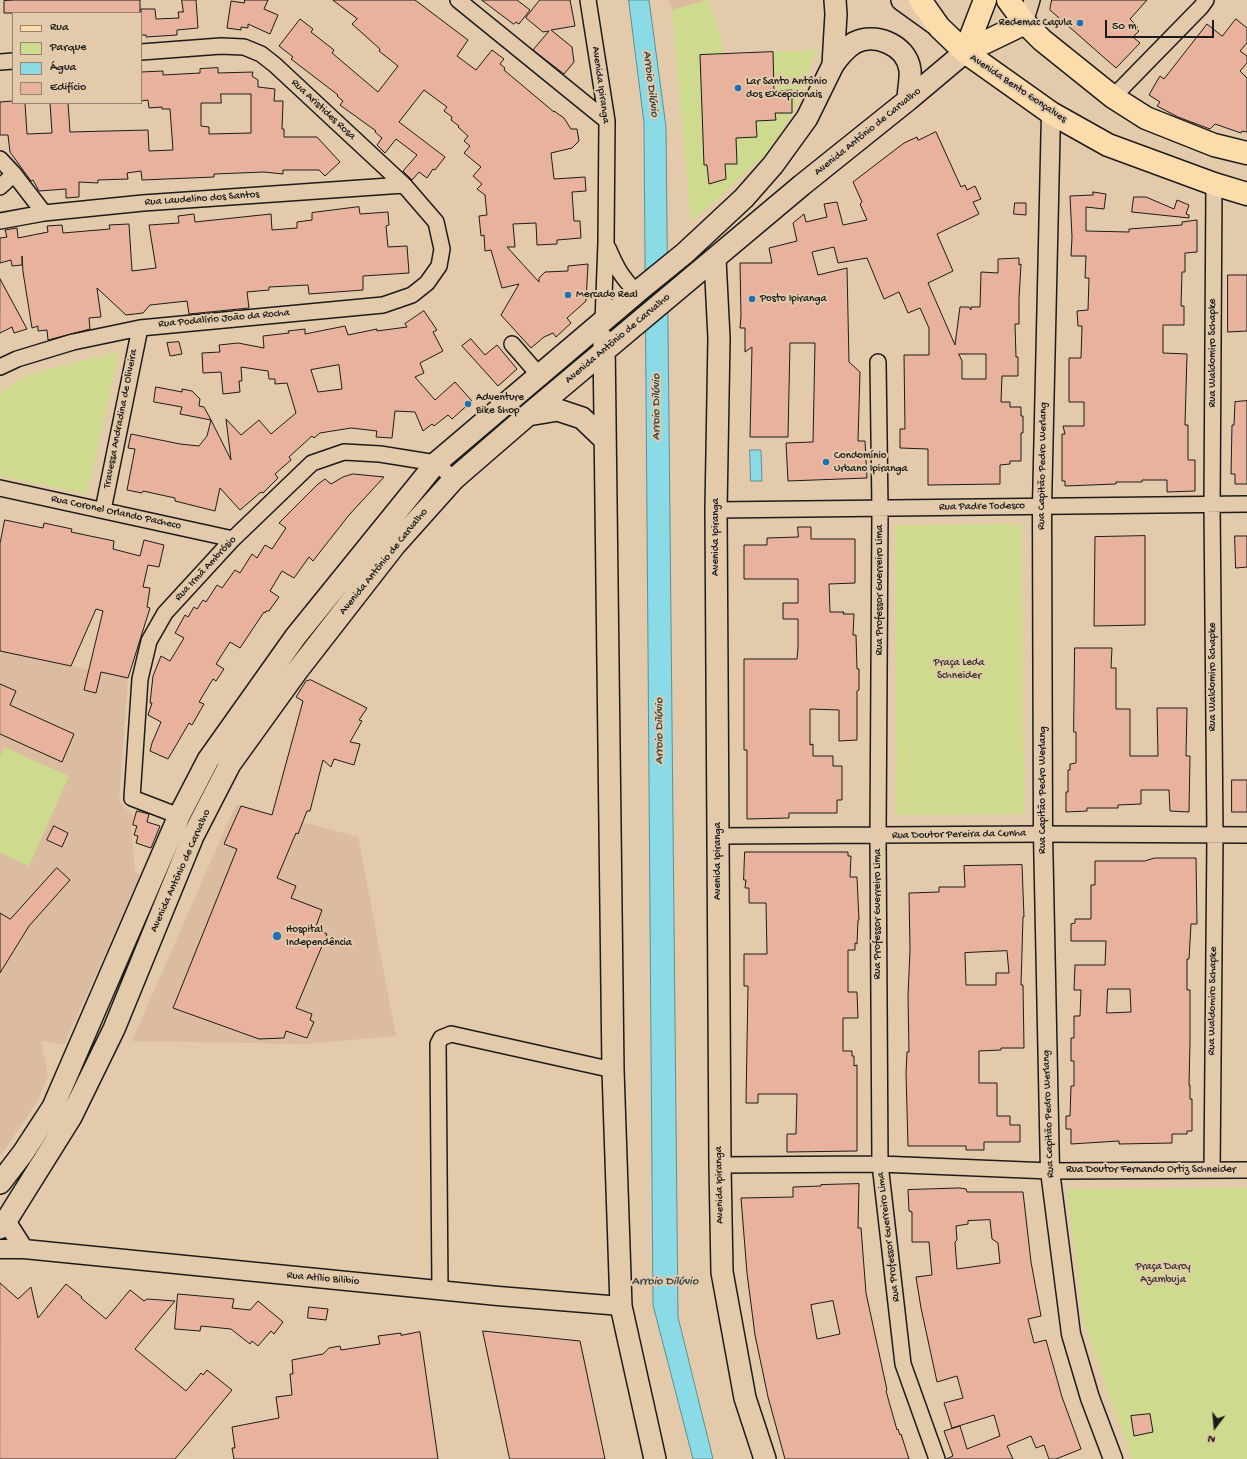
<!DOCTYPE html>
<meta charset="utf-8">
<style>
body{margin:0}
#map{position:relative;width:1247px;height:1459px;overflow:hidden;background:#e2caab;font-family:"Gochi Hand",sans-serif}
canvas{display:block}
.legend{position:absolute;left:12px;top:12px;width:130px;height:92px;box-sizing:border-box;background:#e2caab;border:1px solid #938472;margin:0;padding:5px 7px;list-style:none;font-size:12px;color:#1c1c1c}
.legend li{display:flex;align-items:center;gap:8px;height:20px}
.legend b{width:20px;border:1px solid #938472}
.north{position:absolute;left:1195px;top:1407px;width:40px;height:40px;-webkit-text-stroke:3px #e2caab;paint-order:stroke;rotate:196deg;font-size:11px;font-weight:700;line-height:16px;text-align:center;color:#1c1c1c}
.north::after{content:'';display:block;margin:auto;width:14px;height:18px;background:#1c1c1c;clip-path:polygon(50% 0,100% 100%,50% 72%,0 100%)}
.scale{position:absolute;left:1105px;top:20px;width:109px;height:18px;box-sizing:border-box;border:2px solid #1c1c1c;border-top:0;padding-left:5px;font-size:12px;line-height:14px;white-space:nowrap;color:#1c1c1c;-webkit-text-stroke:3px #e2caab;paint-order:stroke}
</style>
<div id="map">
<canvas width="1247" height="1459"></canvas>
<ul class="legend">
<li><b style="height:5px;background:#fddcac"></b>Rua</li>
<li><b style="height:11px;background:#ceda8d"></b>Parque</li>
<li><b style="height:11px;background:#8bdbe6"></b>Água</li>
<li><b style="height:11px;background:#e8b29d"></b>Edifício</li>
</ul>
<div class="north">N</div>
<div class="scale">50 m</div>
</div>
<script>
const ctx = document.querySelector('canvas').getContext('2d');
ctx.lineJoin = 'round';
function paint(path, color) {
  ctx.fillStyle = color;
  ctx.fill(path, 'evenodd');
}
function strokePath(path, color, width, dash) {
  ctx.strokeStyle = color;
  ctx.lineWidth = width;
  ctx.lineCap = dash ? 'butt' : 'round';
  ctx.setLineDash(dash || []);
  ctx.stroke(path);
}
function write(font, color, halo, rows, align = 'center') {
  ctx.font = font + ' "Gochi Hand",sans-serif';
  ctx.lineWidth = 4;
  ctx.setLineDash([]);
  ctx.textBaseline = 'middle';
  ctx.strokeStyle = halo;
  ctx.fillStyle = color;
  for (const [text, x, y, turn = 0] of rows) {
    ctx.save();
    ctx.translate(x, y);
    ctx.rotate((+turn || 0) * Math.PI / 180);
    ctx.textAlign = isNaN(turn) ? turn : align;
    if (halo) ctx.strokeText(text, 0, 0);
    ctx.fillText(text, 0, 0);
    ctx.restore();
  }
}
paint(new Path2D(`
 M669,0h38l-35,10z
 M0,651l128,27 -9,123 14,15 -2,9 4,47 6,2 -77,171 -23,-4 7,35 -11,26 -37,54z
 M236,804l122,33 38,199 -91,8 -173,-3z`), '#dcbca1');
paint(new Path2D(`
 M707,0h2l16,54 91,-4 -19,55 -29,47 -77,71 -19,-213z
 M119,352l-32,142 -87,-18v-82l26,-19z
 M1022,524l2,290 -127,1 -2,-290z
 M4,747l65,29 -40,90 -29,-13v-96z
 M1247,1188v271h-115l-49,-139 -16,-131z`), '#ceda8d');
const water = new Path2D(`
 M629,0h20l17,127 12,1190 35,142h-20l-40,-154 -9,-1182z
 M750,450h11l1,31h-11z`);
paint(water, '#8bdbe6');
strokePath(water, '#5f8f95', 1);
const building = new Path2D(`
 M15,0h125v13h-136v-12z
 M182,0h14l2,28 -21,2v5l-31,2v-2h-5v-26h14l1,10 23,-1 -1,-6h5z
 M245,0h23l-4,9 14,6 -8,19 -22,-10v4l-7,-1v3l-14,-2 4,-27 13,2z
 M333,0h82l53,40 -11,16 19,14 16,-20 12,9 -4,5 5,4 -1,2 50,42v-1l10,7 7,11h6l2,12 -7,7 -21,5 3,26 31,-2 1,14 -14,1 2,29h6l1,17 -24,2v4l-20,1 -1,-22 -23,1 2,23h-8l32,35v-4l6,-6 23,-1v-5l20,-2 -2,37 -19,17 4,5 -15,14 -3,-4 -9,4 -13,11 -30,-33 18,-31 -17,4 -11,-38 -6,1 -1,-16 -3,1 -2,-20 8,-1 -2,-20 -8,-6 5,-5 -9,-8 8,-9 -17,-14 6,-7 -6,-5 4,-5 -10,-9 1,-1 -8,-6 1,-3 -8,-6 3,-4 -23,-17 -25,32 46,35 -10,13 -2,-1 -6,9 -8,-6 -7,8 -9,-9 14,-16 -21,-16 -11,14 -8,-8 5,-7 -7,-6 1,-1 -36,-26 3,-4 -6,-5 1,-1 -47,-36 2,-2 -14,-11 21,-27 13,10 -2,3 23,18 -2,3 46,39 20,-26 -19,-15 1,-2 -28,-25 5,-5z
 M482,0h35l13,10 -11,14 -3,-2 -2,2z
 M540,0h30l5,26 -24,4 21,17 2,15 -10,12 -31,-24 16,-19 -6,1 -17,-14z
 M1052,0h95l-17,19 8,8 -2,2 3,2 -6,6 7,6 -24,25 -66,-58z
 M1236,19l11,9v15l-7,8 7,5v7l-7,8 7,7v54l-5,-1 -1,2 -26,-9 -5,5 -32,-12 -21,-11 3,-4 -11,-7 8,-14 3,-5 4,3 43,-55 15,12z
 M773,52l1,39 18,-1v23h-17l1,7 -20,1 1,16 -21,1 1,26h-12l1,15 -17,5 -2,-19h-3l-4,-110z
 M218,68v5l35,-1 -1,4 6,4v7l17,2 -1,12h9l-1,28h2v8h33l23,25 -15,14 -6,-6h-36v4l-19,-2 -50,2v3l-72,3 -1,-9 -14,2 1,6 -30,1v3l-19,-1v15l-13,1v-9l-27,2 -6,-11 -2,1 -21,-29 -2,-17h-8v-33l13,-1v2h12l2,31 25,-1 -2,-30h18l2,29 78,-2 1,21 24,-1 -3,-41h-8v-2l-13,1 -1,-8 -7,1v-29l22,-1v4l37,-2v-4zM221,94h30v39l-42,1v-7l-8,-1v-23h20z
 M936,132l25,55 4,-2 2,5 8,-4 6,13 -8,3 6,12 -42,20 16,37 -25,12 27,62 5,-38h9l2,3v-3h9l1,-35 17,1v-14l21,-1v7l2,-1 -2,35v25h-4l1,33h2v19h-16l-1,26h9v5h11v9h2v17h-2v28h-11v3l-10,1v19l-72,1v-36l-28,-1v-19h5l-1,-74h25v-27l-9,-20 -12,5 -9,-21 -15,7 -17,-41 -29,5 -4,-16 -22,5 6,23 29,-7 2,94 11,10 -2,69h7l2,37 -79,3 -2,-38 27,-1 2,-99h-25l-2,94h-38l2,-90 -7,5v-24h-5l1,-12 -1,-53h32l-3,-15 28,-7 -4,-18 11,-9 2,8 21,-5 -3,-13 13,-2 6,23 24,-5 -7,-16 2,-2 -9,-20 51,-39 13,-6 1,3zM959,354h27v25h-24v-18z
 M1093,192l13,2 -2,15 -18,-2v24l43,1v-3l53,-4v-3l15,-2v32l-12,1v19h-3l-1,34h3v19h-21v28l24,1 -2,71h3v35h7v31l-28,1v-12h-25v2h-26v2l-51,2v-5h-3v-47h3l-2,-8h21v-24h-15v-44h12l1,-32h-4l-1,-15 11,-1 1,-32h-4l1,-22h-15l1,-19 -2,-41 23,-1z
 M1134,197h12l28,12 3,-9 12,5 -3,9 3,1v3l-57,-6z
 M1015,203h11v12l-12,-1z
 M359,207l1,7 28,-2 1,13 -3,1 2,21 19,-1 2,27 -46,3v14l-54,4 -1,-9 -39,2v3l-22,2 2,16 -60,6 -2,-13 -37,4 -7,8 -17,2 -29,-27 4,29 -12,1 1,11 -42,11 -1,-10 -9,1v-5l-6,2 -9,-56 -1,-16v9l-10,1 -1,-6 -11,3v-25l7,-1 -2,-7 12,-2 1,10 30,-6 -1,-6 15,-1 1,8 47,-4 -1,-4 20,-1 3,47 24,-3 -7,-43 30,-2 -1,-7 16,-2 1,8 76,-8 1,16 25,-2v-6l15,-2v-7z
 M1228,275h19v56l-19,1z
 M0,279l27,50 -13,4 -2,-6 -12,6z
 M424,311l13,19 -4,2 10,19 -23,12 4,10 -9,4 20,23 20,-18 17,19 -20,18 -4,-4 -14,11 -2,-2 -9,7 -8,-19 -20,-1 -3,27 -16,-1 1,-6 -26,-3 -31,5 -6,5 -2,-2 -23,21 2,3 -16,14 3,4 -15,15 -2,-1 -21,18 -20,-22 -5,23 -40,-10v-3l-32,-7 -1,2 -15,-3 8,-41 -7,-1 3,-14 49,10 19,2 8,-10 4,-16 20,40 -5,-41 15,16 18,-15 12,14 25,-21 -9,-30 -12,1v-5h-6l-1,-8 -27,-4 1,14h-3l1,11 -17,2 -2,-22 -18,1 -1,-20 18,-1 -1,-7 19,-2 26,5 -1,-12 26,-3 -1,-2 17,-2v5l40,-8 3,9 29,-6v2l30,-4 -2,-3zM339,365l3,24 -24,3 -7,-22z
 M471,339l14,16 12,-10 20,24 -19,17 -36,-40z
 M179,342l3,12 -12,2 -3,-13z
 M156,387l26,5v-3l10,2 8,8 -1,7 5,1 7,13 -31,-6 2,-7 -28,-5z
 M1247,401v83h-12v-10h-4l1,-49h2l1,-23z
 M353,474l31,3 -35,38 -36,46 -4,-4 -15,21 -12,-7 -12,20 9,6 -10,14h-3l-1,2 -1,-1 -24,36 -10,-6 -14,22 8,5 -8,12 -3,-2 -14,23 5,2 -12,21 -3,-2 -21,36 -18,-8 2,-8 9,-21 -13,-7 4,-12h-2l3,-27 8,-20 9,5 14,-23 -9,-5 10,-18 3,2 6,-10 3,2 6,-9 3,2 11,-17 5,3 13,-18 5,3 12,-19 5,4 8,-13 7,4 14,-21 -7,-5 39,-39 7,-5 6,5 12,-7z
 M5,520l38,8 1,-5 28,6 -1,3 43,9 -1,8 27,7 4,-16 20,5 -5,22 -11,-2 -5,22 7,1 -3,19 3,1 -22,70 -27,-6 -5,21 -12,-3 19,-79 -7,-2 -25,57 -71,-15v-107z
 M798,527h13v12h44v44l-26,1 1,28h14l-1,2h11l-1,21h3l1,34h2v21l-2,1v49l-18,1v-31l-29,-1v36l3,-1v12h20v10h9v34h-5v13h-48v5l-42,1v-69h-3v-91h53l1,-12v-28h-15v-16h15v-24h-54v-34h23v-7l31,-1z
 M1145,536v89l-51,1 1,-89z
 M1235,536h12v31l-11,1z
 M1075,648h37l-1,20h5v41h14v47h28l-1,-48h30l-1,48h4l-1,56 -19,-1 -1,-21h-28v14l-23,1v3h-31v3l-21,1v-20h2v-22h2v-6l6,-1v-31h-2z
 M311,680l56,28 -8,12 3,1 -12,21 10,2 -6,21 -20,-6 -3,8 -8,-7 -13,51h-3l-9,23 -2,-1 -19,45 19,8 -5,12 31,12 -7,19 12,5 -31,74 16,6 -2,6 4,2 -7,16 -21,-7 -2,7 -25,1 -86,-31 64,-159 -13,-5 17,-38 31,9 31,-114 -7,-4 10,-16z
 M0,684l16,7 -6,14 64,29 -12,28 -62,-28z
 M1232,780h15v32h-15z
 M137,811l12,3 -2,8 13,4 -9,22 -15,-5 2,-7 -4,-1 3,-9 -4,-1z
 M54,826l14,7 -6,14 -15,-7z
 M745,852h103v4h3l-1,21h7l2,43h-1l-1,24 -2,-1v7h-7v42h9l1,26h-15v33h9v5h2v10l3,-1v86l-70,1v-18h9l1,-40h-39v9h-12l2,-117h-4v-32h23l-1,-51h-17v-15h-4l1,-8h-2z
 M1155,858h41l1,66h-6l-2,35h-2v31h3v52l-1,43h1v14h2v32h-5v3h-15v9l-53,1v-3l-48,3v-15h-5v-13h4l1,-30h3v-25h-3v-23h3v-22h6l1,-26h-7l1,-25h30l1,-24h-35v-17l4,-1v-4h16v-34h4v-24h49zM1108,989h22l1,23 -24,1z
 M1022,865l2,52h-1l-2,68h2l1,63h-23v2l-22,1v32h18v33h13v9h10v17h-36v8h-18v-4h-58l-2,-73 1,-21h2l-1,-56 2,-46 -1,-57 30,-1v-5h26l-1,-21zM1007,951l2,22h-13v12h-30l-1,-32z
 M57,868l13,12 -41,46 -29,47v-60l10,6z
 M859,1184l-1,44h3l5,65 21,97 -1,1 11,39 1,-1 2,6 1,-1 8,25h-124l-17,-62 -13,-62 -8,-62 -6,-75 52,-1v-10l28,-1v-1zM833,1301l7,33 -23,5 -6,-34z
 M960,1188l6,1 1,3h56l8,70 10,54 -13,3 6,24 12,-3 16,57 19,52 -25,10h-7l-5,-14 -8,3 -5,-12 -24,10 6,13h-67l7,-3 -9,-25 16,-5 7,23 33,-13 -6,-21 -42,13 -8,-25 19,-5 -6,-22 -20,6 -16,-74 -5,-31 16,-2 -3,-33h-17v-30l-3,-1 -1,-21zM990,1220l2,19 6,4 2,20 -43,6 -2,-27 2,-2 -1,-14 12,-2v-3z
 M0,1283l18,16 13,-12 7,31 28,-34 16,13 -1,1 25,21 24,-29 14,11 3,-2 28,2 -40,48 51,42 15,-18 2,2 4,-5 25,20 -57,69h-175z
 M178,1294l56,5 -2,9 18,2 8,-9 25,21 -9,12 -3,-3 -13,15 -6,-5 -2,3 -19,-15 -30,-3 -1,5 -25,-2z
 M309,1307l19,2 -2,11 -18,-2z
 M483,1331l97,10 25,118h-95z
 M420,1332l18,127h-204l-2,-11h3l-3,-21 47,-9 -3,-21 16,-2 -2,-21h3l-1,-14 31,-6 6,-6 11,-2 1,4 39,-6 -2,-8 23,-3v2z
 M1150,1414l3,18 -19,4 -3,-20z`);
paint(building, '#e8b29d');
strokePath(building, '#1c1c1c', 1);
const minor = new Path2D(`
 M458,0l149,121
 M588,0l19,121 -1,122 -3,79
 M1025,23l7,-23
 M0,62l13,-1
 M1113,97l88,-90 5,-7
 M0,159l14,15 30,39
 M0,187l14,-13
 M0,221l44,-8 99,-10 261,-18
 M608,248c9,21 13,28 29,45
 M512,344l27,31
 M878,362l2,147 -2,327 2,328 23,200 34,95
 M0,367l17,-8 56,-17 67,-14 243,-23 29,-10 15,-12 12,-17 3,-17 -6,-27 -32,-37 -129,-120 -14,-11 -17,-7 -23,-1 -80,6
 M0,488l233,51
 M103,510l37,-182
 M716,510l531,-6
 M179,816l-47,-18 8,-119 9,-38 16,-28 68,-74 79,-76 32,-11 36,2 56,9 18,16
 M718,836l325,-2 204,1
 M720,1165l160,-1 170,7 197,-1
 M1212,1170l3,-334 -3,-331 2,-321
 M440,1290l-2,-246 3,-6 10,-4 162,36`);
const tertiary = new Path2D(`
 M1051,113l-9,393 1,328 7,337 21,163 19,64 23,61
 M6,1221l18,28
 M0,1249h24l474,47 123,10`);
const secondary = new Path2D(`
 M902,0l32,23
 M833,65c6,-9 12,-16 21,-22 21,-11 53,2 56,27 1,9 -2,21 -2,30
 M715,259l4,79 -3,172 4,655 2,107 23,126 20,61
 M604,340l9,730 8,236 34,153
 M528,415l30,-5 24,8 23,22
 M0,1183l23,-30 30,-46 126,-291 29,-56 88,-124 140,-173 206,-175 43,-35 59,-55 29,-33 34,-47 26,-53 3,-51 -1,-14
 M0,1228l6,-7 65,-104 43,-88 79,-193 37,-72 67,-93 98,-126 59,-66 74,-64 274,-230 106,-85 57,-48`);
const primary = new Path2D(`
 M920,0l19,27 26,25 86,61 57,32 106,39 33,10
 M1008,0l17,23 17,17 71,57 33,21 68,27 33,8
 M965,52l60,-29
 M965,52l20,-52`);
strokePath(minor, '#1c1c1c', 18);
strokePath(tertiary, '#1c1c1c', 21);
strokePath(secondary, '#1c1c1c', 24);
strokePath(primary, '#1c1c1c', 25);
strokePath(minor, '#e2caab', 15);
strokePath(tertiary, '#e2caab', 18);
strokePath(secondary, '#e2caab', 21);
strokePath(primary, '#fddcac', 22);
for (const [x, y, r, color] of [
 [1080,23,4,"#1f6fb2"],
 [738,88,4,"#1f6fb2"],
 [568,295,4,"#1f6fb2"],
 [752,299,4,"#1f6fb2"],
 [468,404,4,"#1f6fb2"],
 [826,462,4,"#1f6fb2"],
 [277,936,5,"#1f6fb2"]
]) {
  const dot = new Path2D();
  dot.arc(x, y, r, 0, 2 * Math.PI);
  ctx.fillStyle = color;
  ctx.fill(dot);
  strokePath(dot, '#e2caab', 1.5);
}
write('11px', '#1c1c1c', '#e2caab', [
 ["Redemac Caçula",1072,23,"right"],
 ["Lar Santo Antônio",746,82],
 ["dos Excepcionais",746,95],
 ["Mercado Real",576,295],
 ["Posto Ipiranga",760,299],
 ["Adventure",476,398],
 ["Bike Shop",476,411],
 ["Condomínio",834,456],
 ["Urbano Ipiranga",834,469],
 ["Hospital",286,930],
 ["Independência",286,943]
], 'left');
write('11px', '#1c1c1c', '#e2caab', [
 ["Avenida Ipiranga",600,85,82],
 ["Avenida Bento Gonçalves",1018,89,34],
 ["Rua Aristides Rosa",323,110,43],
 ["Avenida Antônio de Carvalho",868,132,-39],
 ["Rua Laudelino dos Santos",202,199,-4],
 ["Rua Podalírio João da Rocha",224,319,-5],
 ["Avenida Antônio de Carvalho",618,339,-40],
 ["Rua Waldomiro Schapke",1213,353,-90],
 ["Travessa Andradina de Oliveira",121,419,-79],
 ["Rua Capitão Pedro Werlang",1043,466,-89],
 ["Rua Padre Todesco",982,507,-1],
 ["Rua Coronel Orlando Pacheco",116,513,12],
 ["Avenida Ipiranga",716,537,-90],
 ["Avenida Antônio de Carvalho",384,562,-51],
 ["Rua Irmã Ambrósio",206,569,-47],
 ["Rua Professor Guerreiro Lima",880,590,-90],
 ["Rua Waldomiro Schapke",1213,677,-90],
 ["Rua Capitão Pedro Werlang",1043,790,-90],
 ["Rua Doutor Pereira da Cunha",959,835,-1],
 ["Avenida Ipiranga",718,861,-90],
 ["Avenida Antônio de Carvalho",181,871,-66],
 ["Rua Professor Guerreiro Lima",878,914,-90],
 ["Rua Waldomiro Schapke",1213,1001,-89],
 ["Rua Capitão Pedro Werlang",1049,1114,-92],
 ["Rua Doutor Fernando Ortiz Schneider",1151,1170],
 ["Avenida Ipiranga",720,1185,-91],
 ["Rua Professor Guerreiro Lima",889,1237,-97],
 ["Rua Atílio Bilibio",323,1279,5]
]);
write('11px', '#37382d', '#e2caab', [
 ["Praça Leda",959,663],
 ["Schneider",959,676],
 ["Praça Darcy",1163,1267],
 ["Azambuja",1163,1280]
]);
write('italic 12px', '#324244', '#e2caab', [
 ["Arroio Dilúvio",650,84,83],
 ["Arroio Dilúvio",657,407,-90],
 ["Arroio Dilúvio",660,731,-90],
 ["Arroio Dilúvio",665,1282]
]);
</script>
